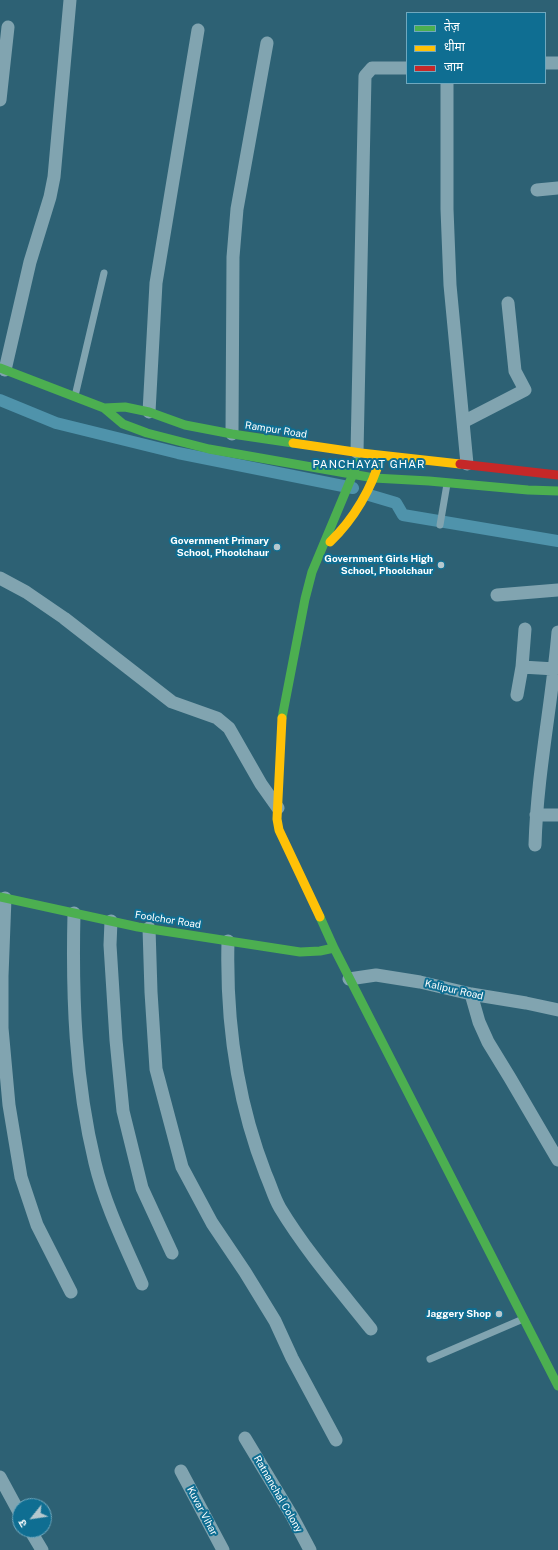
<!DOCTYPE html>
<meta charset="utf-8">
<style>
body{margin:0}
#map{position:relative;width:558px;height:1550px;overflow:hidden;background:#2d6174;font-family:"Public Sans","Noto Sans Devanagari",sans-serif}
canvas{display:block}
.legend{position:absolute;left:406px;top:12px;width:140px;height:72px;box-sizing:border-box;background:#0f6e92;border:1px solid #6fa8be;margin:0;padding:5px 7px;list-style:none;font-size:12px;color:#fff}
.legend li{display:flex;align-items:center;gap:8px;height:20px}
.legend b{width:20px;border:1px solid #6fa8be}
.north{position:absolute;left:12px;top:1498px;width:40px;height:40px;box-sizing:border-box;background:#0f6e92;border:1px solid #6fa8be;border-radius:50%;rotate:240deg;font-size:11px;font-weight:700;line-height:16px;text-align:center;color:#fff}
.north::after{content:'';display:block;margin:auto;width:14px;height:18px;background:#b6c8ce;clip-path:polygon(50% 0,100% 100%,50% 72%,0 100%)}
</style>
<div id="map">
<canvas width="558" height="1550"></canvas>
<ul class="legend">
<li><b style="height:5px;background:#4caf50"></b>तेज़</li>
<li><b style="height:5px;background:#ffc107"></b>धीमा</li>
<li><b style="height:5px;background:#c62828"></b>जाम</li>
</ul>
<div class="north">उ</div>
</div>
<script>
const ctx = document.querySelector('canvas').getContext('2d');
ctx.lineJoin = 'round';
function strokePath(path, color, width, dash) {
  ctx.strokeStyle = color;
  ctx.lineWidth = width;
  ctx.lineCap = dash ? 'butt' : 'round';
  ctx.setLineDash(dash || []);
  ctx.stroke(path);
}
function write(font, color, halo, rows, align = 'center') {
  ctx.font = font + ' "Public Sans",sans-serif';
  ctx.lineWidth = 4;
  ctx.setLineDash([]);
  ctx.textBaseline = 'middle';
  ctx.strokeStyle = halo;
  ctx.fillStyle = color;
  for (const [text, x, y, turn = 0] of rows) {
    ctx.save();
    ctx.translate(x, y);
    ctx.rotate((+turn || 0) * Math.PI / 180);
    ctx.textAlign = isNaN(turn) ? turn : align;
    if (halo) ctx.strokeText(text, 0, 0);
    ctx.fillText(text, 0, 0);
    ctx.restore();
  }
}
strokePath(new Path2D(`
 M0,400l56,23 122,30 175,35
 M369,495l27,8 7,12 155,26`), '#4f93ab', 12);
strokePath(new Path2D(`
 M75,396l29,-123
 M440,525l7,-41
 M430,1359l93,-40`), '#81a4b0', 7);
strokePath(new Path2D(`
 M545,63h13
 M447,83v126l3,76 17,179
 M0,100l8,-73
 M537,190l21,-2
 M5,370l25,-108 20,-65 4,-20 16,-177
 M149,412l7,-129 42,-253
 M463,422l62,-32 -10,-19 -7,-68
 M232,434l1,-177 4,-48 30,-166
 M357,452l8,-376 7,-8h35
 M0,578l26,14 38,26 108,84 45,16 12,10 32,56 17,24
 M497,595l61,-5
 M522,667l33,2
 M517,695l5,-28 3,-38
 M536,815h22
 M535,845c2,-71 17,-142 23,-213
 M5,898l-3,78v52l7,77 12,72 16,48 34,67
 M74,913c-2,83 1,168 21,250 10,42 30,82 47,121
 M111,921l-1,24 6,95 7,71 19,77 30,65
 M149,928l2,64 5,77 26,98 30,56 33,49 30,49 17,37 44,82
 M228,941c-2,79 9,160 38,234 5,11 8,23 14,33 26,43 60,82 91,121
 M349,979l27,-4 44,7 51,12 55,9 32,7
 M471,994l8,28 9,20 22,36 48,82
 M245,1438l47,78 18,34
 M181,1471l42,79
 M0,1477l20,37
 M30,1530l12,20`), '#81a4b0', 13);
strokePath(new Path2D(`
 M0,368l104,40 21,-1 24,5 36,13 47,9 61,9
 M104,408l19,16 24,9 62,16 165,29 55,3 99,9 30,1
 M282,718l23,-119 7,-27 46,-110
 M0,897l138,30 162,25 20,-1 14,-3
 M320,917l14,31 224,438`), '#4caf50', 9);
strokePath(new Path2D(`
 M293,443l68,10 99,11
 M330,542c24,-23 42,-54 51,-86
 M282,718l-5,101 2,11 41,87`), '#ffc107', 9);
strokePath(new Path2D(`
 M460,464l98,11`), '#c62828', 9);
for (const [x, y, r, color] of [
 [277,547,4,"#b6c8ce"],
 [441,565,4,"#b6c8ce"],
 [499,1314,4,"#b6c8ce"]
]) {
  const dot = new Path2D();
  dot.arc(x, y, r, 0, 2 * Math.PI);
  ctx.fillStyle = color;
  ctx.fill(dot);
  strokePath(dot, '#0f6e92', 1.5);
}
write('10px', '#fff', '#0f6e92', [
 ["Rampur Road",276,430,9],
 ["Foolchor Road",168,920,9],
 ["Kalipur Road",454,990,13],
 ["Ratnanchal Colony",278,1494,60],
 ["Kuvar Vihar",202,1511,62]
]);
write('bold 10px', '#fff', '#0f6e92', [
 ["Government Primary",269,541],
 ["School, Phoolchaur",269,553],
 ["Government Girls High",433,559],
 ["School, Phoolchaur",433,571],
 ["Jaggery Shop",491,1314]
], 'right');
ctx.letterSpacing = '1px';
write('11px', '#fff', '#0f6e92', [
 ["PANCHAYAT GHAR",369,465]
]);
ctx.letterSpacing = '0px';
</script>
